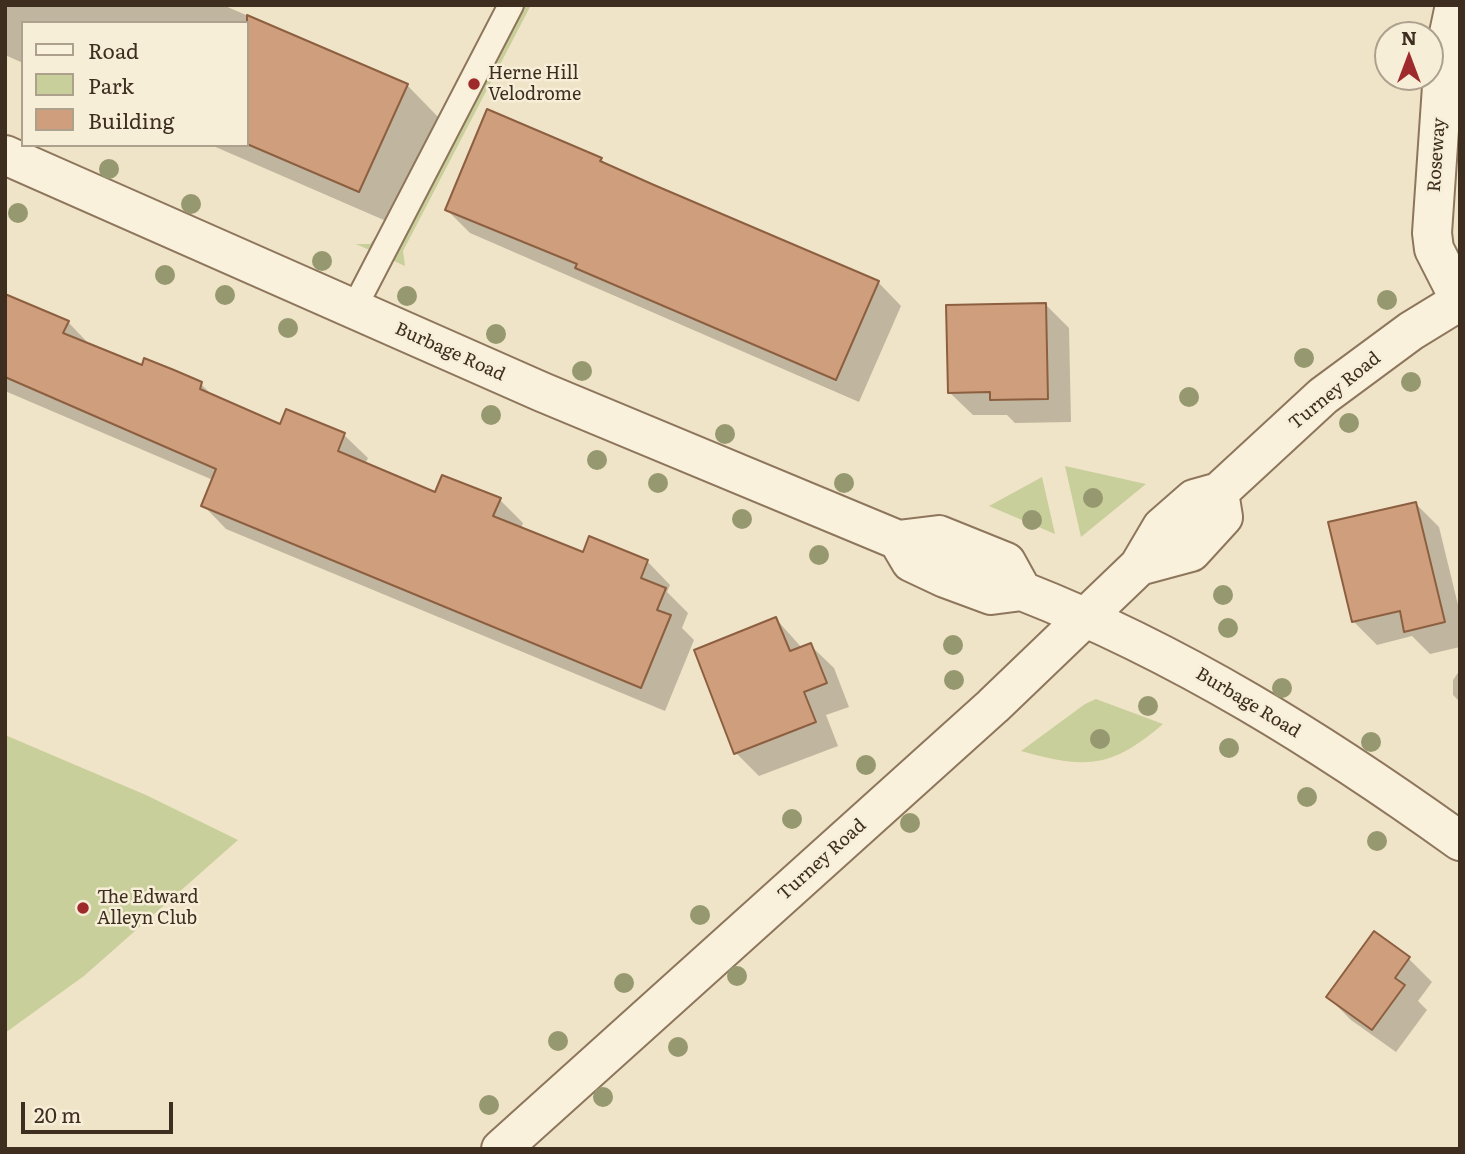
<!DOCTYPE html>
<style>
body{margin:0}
#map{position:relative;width:1465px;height:1154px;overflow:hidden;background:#f0e4c8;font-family:Literata,serif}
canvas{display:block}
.frame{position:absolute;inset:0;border:7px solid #3d2e20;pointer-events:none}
.legend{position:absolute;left:21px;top:21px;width:228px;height:126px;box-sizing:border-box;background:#f7eed8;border:2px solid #ada18e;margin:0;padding:9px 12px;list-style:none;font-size:21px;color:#3d2e20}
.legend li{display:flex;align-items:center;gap:14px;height:35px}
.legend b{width:35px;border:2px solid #ada18e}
.north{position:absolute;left:1374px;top:21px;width:70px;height:70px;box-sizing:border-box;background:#f7eed8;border:2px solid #ada18e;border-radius:50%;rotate:0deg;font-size:19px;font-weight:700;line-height:28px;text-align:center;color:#3d2e20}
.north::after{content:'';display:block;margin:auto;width:24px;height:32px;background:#9e2a2b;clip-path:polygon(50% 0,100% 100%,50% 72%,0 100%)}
.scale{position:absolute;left:21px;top:1102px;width:152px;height:32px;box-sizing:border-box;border:4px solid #3d2e20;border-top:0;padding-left:9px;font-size:21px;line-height:24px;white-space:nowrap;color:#3d2e20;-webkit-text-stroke:5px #f7eed8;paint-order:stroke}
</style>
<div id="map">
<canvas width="1465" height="1154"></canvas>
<div class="frame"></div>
<ul class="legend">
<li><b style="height:9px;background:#faf1dc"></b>Road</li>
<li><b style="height:19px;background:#c9cf9b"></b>Park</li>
<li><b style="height:19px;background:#cf9f7d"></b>Building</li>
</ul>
<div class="north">N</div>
<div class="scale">20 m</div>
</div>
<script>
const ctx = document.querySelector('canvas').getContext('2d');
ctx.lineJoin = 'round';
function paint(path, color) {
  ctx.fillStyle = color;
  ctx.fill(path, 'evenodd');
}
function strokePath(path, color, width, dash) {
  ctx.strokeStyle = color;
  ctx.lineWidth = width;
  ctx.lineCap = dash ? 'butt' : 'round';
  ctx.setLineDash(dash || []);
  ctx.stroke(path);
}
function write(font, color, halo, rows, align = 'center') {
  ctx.font = font + ' Literata,serif';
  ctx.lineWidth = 5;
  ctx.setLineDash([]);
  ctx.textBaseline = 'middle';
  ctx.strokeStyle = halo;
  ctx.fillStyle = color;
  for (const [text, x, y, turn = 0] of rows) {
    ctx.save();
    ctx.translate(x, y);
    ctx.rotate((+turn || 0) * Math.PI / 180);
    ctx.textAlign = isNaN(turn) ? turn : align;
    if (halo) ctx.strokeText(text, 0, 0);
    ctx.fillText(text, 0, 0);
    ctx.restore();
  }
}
paint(new Path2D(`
 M498,5h33l-128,246 2,15 -49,-22h14l11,-14z
 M1065,466l81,18 -65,53z
 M1042,477l13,57 -66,-28z
 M1096,699l67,25c-52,45 -78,45 -142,27l64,-47z
 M5,735l141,60 92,45 -154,136 -79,57z`), '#c9cf9b');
paint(new Path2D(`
 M5,5h218l184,80 33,34 -47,105 -182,-79h36v-122h-224v40l-18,-8z
 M601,159l8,8 269,115 23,24 -42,96 -389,-169 -23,-23z
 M5,296l63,26 23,24 52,21 58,17 14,14 66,29 6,-15 57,23 24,23 -3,6 71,31 64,5 23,23 -2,6 62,25 64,7 23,24 -3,7 21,21 -6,15 12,12 -29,71 -439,-182 -23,-24 10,-25 -208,-89z
 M1046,305l23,23 2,94 -56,1 -8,-8h-34l-24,-23z
 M1416,504l23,23 21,86v34l-30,7 -18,-18 -35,9 -24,-24z
 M776,619l26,29 8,-3 24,23 15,39 -23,8 12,31 -79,30 -23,-23z
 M1460,670v32l-7,-7v-15z
 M1409,959l23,23 -14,19 9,9 -31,42 -45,-32 -23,-23z`), '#0003');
const building = new Path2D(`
 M247,15l161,69 -49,108 -112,-48z
 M487,109l115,49 -2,3 54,24 225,96 -43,99 -261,-112 2,-4 -132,-54z
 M5,294l64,27 -6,12 79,32 2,-7 30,12 28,12 -2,7 80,35 6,-15 59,24 -7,18 97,41 7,-17 59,23 -8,18 90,36 6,-16 59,24 -7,18 25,10 -9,22 14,5 -30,73 -440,-182 15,-37 -211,-92z
 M1046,303l2,96 -58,1v-8l-42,1 -2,-88z
 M1416,502l29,120 -41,10 -4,-21 -48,11 -24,-100z
 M776,617l14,34 21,-8 16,40 -23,9 12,30 -82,32 -40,-104z
 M1374,931l36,26 -15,21 10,7 -33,45 -46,-33z`);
paint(building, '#cf9f7d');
strokePath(building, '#8d5f41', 2);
const service = new Path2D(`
 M353,310l158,-305`);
const minor = new Path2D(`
 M1455,5l-11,52 -12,176 2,16 26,51`);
const tertiary = new Path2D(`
 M5,155l537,237 356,148 41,-5 67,27 16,29
 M898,540l13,22 34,16 46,17 31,-4c158,62 300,151 438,250
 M1139,566l52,-14 32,-35 -4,-25
 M501,1149l492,-443 146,-140 23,-39 32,-28 25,-7 104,-96 88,-65 49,-30`);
strokePath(service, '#8d765c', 28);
strokePath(minor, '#8d765c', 42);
strokePath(tertiary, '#8d765c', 42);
strokePath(service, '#faf1dc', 24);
strokePath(minor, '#faf1dc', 38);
strokePath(tertiary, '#faf1dc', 38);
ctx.fillStyle = '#96986f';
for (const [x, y] of [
 [109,169],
 [191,204],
 [18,213],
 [322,261],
 [165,275],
 [225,295],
 [407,296],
 [1387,300],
 [288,328],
 [496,334],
 [1304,358],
 [582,371],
 [1411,382],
 [1189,397],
 [491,415],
 [1349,423],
 [725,434],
 [597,460],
 [658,483],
 [844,483],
 [1093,498],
 [742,519],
 [1032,520],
 [819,555],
 [1223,595],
 [1228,628],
 [953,645],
 [954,680],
 [1282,688],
 [1148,706],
 [1100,739],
 [1371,742],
 [1229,748],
 [866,765],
 [1307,797],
 [792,819],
 [910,823],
 [1377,841],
 [700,915],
 [737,976],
 [624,983],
 [558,1041],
 [678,1047],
 [603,1097],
 [489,1105]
]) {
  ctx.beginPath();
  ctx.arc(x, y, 10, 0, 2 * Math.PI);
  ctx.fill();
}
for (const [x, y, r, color] of [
 [474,84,7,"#9e2a2b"],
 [83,908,7,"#9e2a2b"]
]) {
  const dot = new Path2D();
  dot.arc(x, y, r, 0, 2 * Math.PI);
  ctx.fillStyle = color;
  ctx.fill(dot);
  strokePath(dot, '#f7eed8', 2.5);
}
write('18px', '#3d2e20', '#f7eed8', [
 ["Herne Hill",488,74],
 ["Velodrome",488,95],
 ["The Edward",97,898],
 ["Alleyn Club",97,919]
], 'left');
write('18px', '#3d2e20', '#f7eed8', [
 ["Roseway",1437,155,-86],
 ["Burbage Road",450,352,24],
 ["Turney Road",1335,391,-39],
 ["Burbage Road",1248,703,31],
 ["Turney Road",822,860,-42]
]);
</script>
